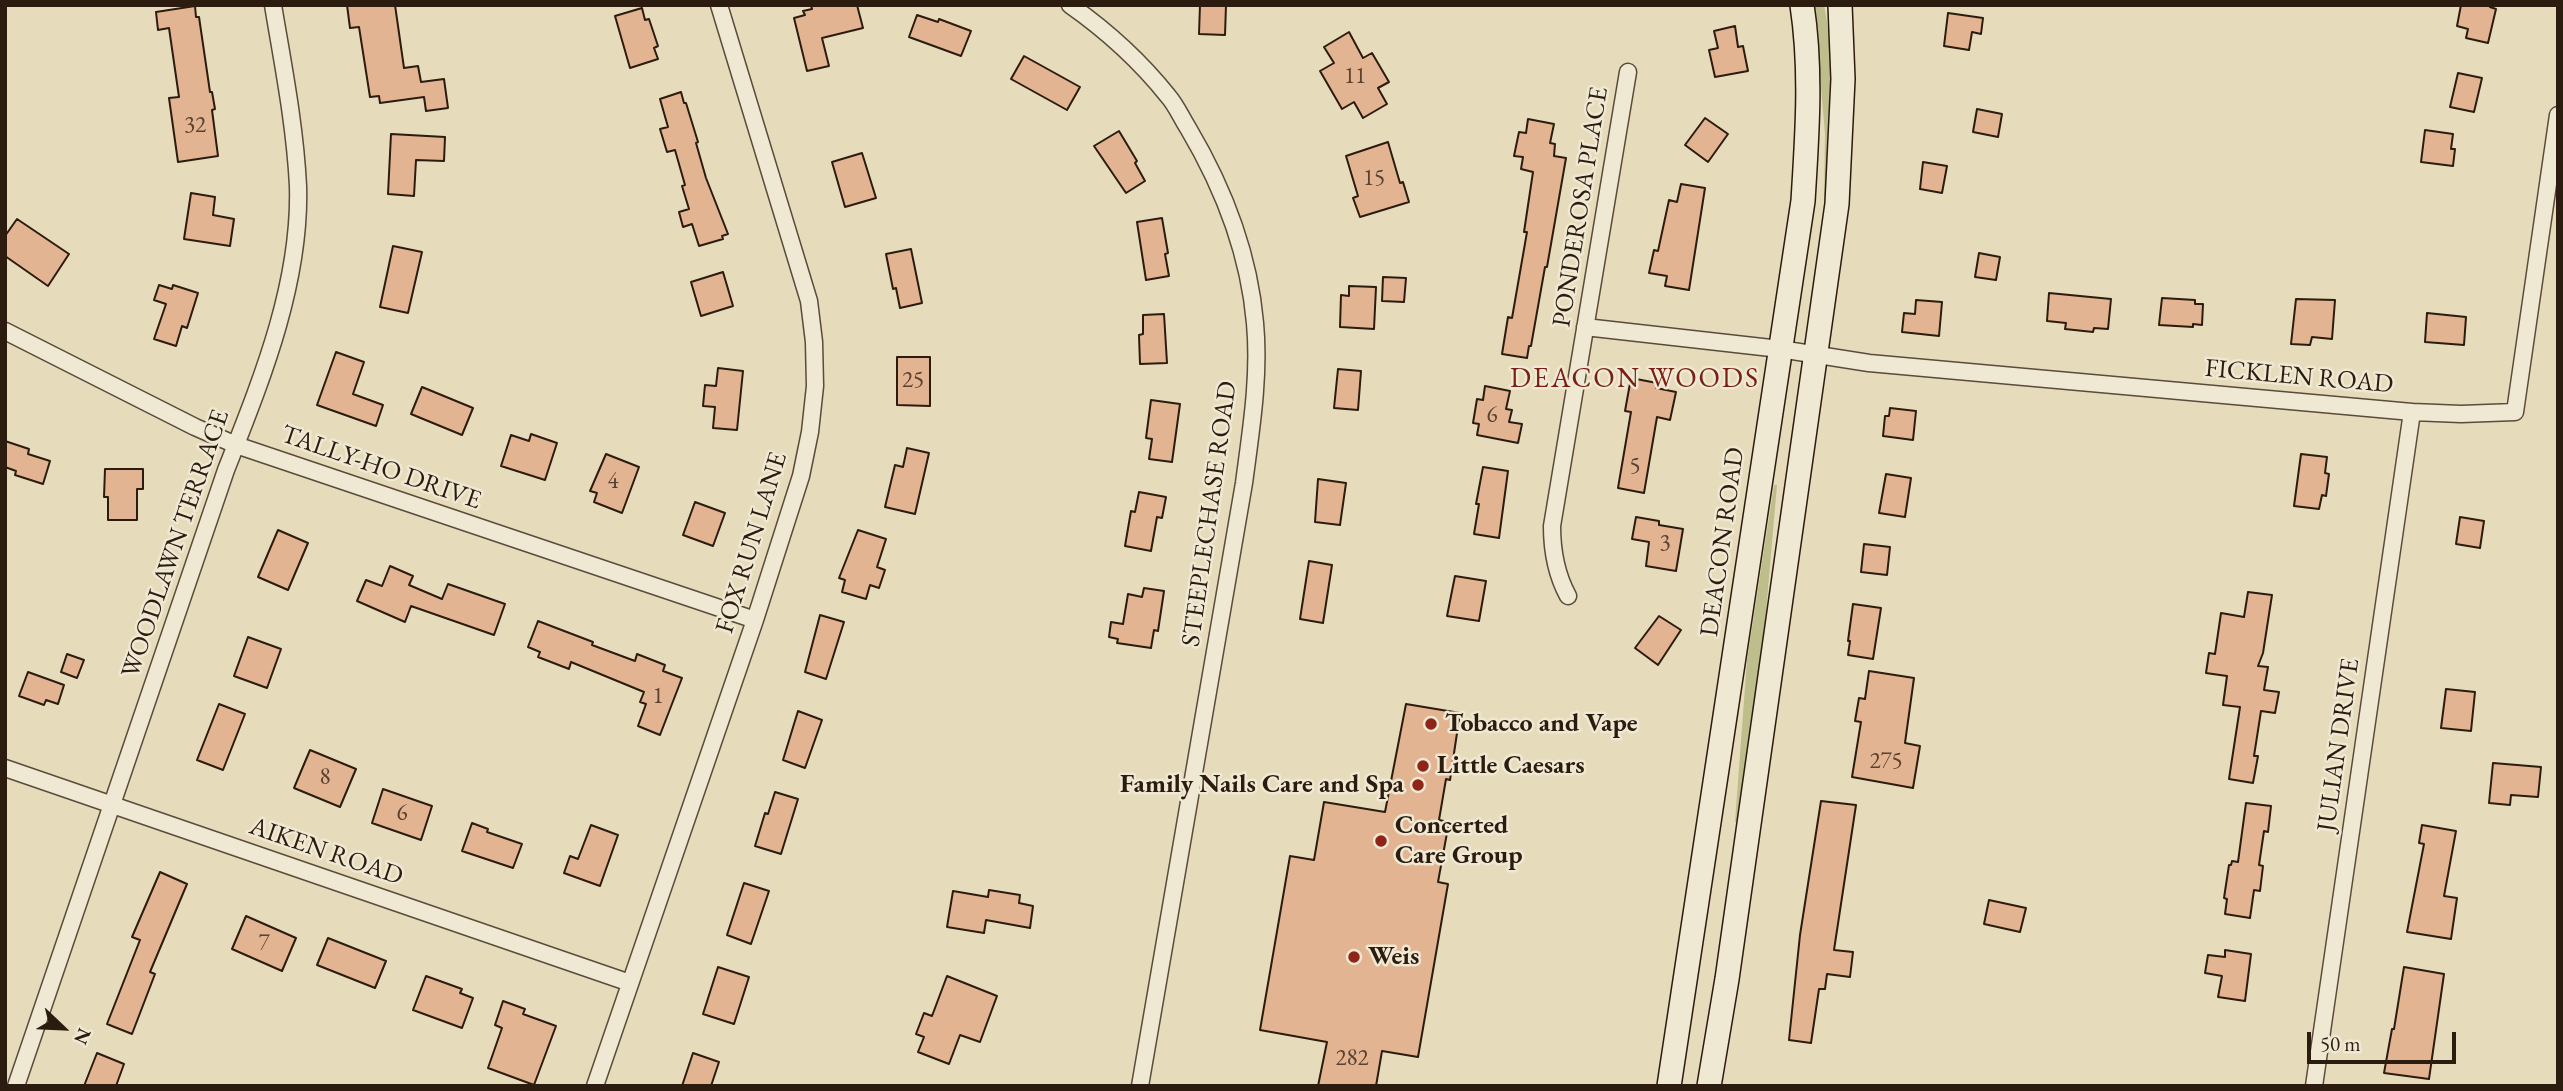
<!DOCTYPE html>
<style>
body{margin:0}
#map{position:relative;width:2563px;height:1091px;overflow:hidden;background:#e6dbbb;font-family:"EB Garamond",serif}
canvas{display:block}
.frame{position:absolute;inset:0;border:7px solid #2c1b0f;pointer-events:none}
.north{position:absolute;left:28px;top:993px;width:70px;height:70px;-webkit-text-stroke:5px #efe8d3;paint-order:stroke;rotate:113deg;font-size:19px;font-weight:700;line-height:28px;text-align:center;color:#2c1b0f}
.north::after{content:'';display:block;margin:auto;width:24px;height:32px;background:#2c1b0f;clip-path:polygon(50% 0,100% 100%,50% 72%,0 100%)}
.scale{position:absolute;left:2307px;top:1032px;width:149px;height:32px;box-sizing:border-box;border:4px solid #2c1b0f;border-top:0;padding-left:9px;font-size:21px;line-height:24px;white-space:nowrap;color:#2c1b0f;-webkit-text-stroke:5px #efe8d3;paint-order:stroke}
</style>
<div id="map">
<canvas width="2563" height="1091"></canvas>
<div class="frame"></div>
<div class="north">N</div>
<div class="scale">50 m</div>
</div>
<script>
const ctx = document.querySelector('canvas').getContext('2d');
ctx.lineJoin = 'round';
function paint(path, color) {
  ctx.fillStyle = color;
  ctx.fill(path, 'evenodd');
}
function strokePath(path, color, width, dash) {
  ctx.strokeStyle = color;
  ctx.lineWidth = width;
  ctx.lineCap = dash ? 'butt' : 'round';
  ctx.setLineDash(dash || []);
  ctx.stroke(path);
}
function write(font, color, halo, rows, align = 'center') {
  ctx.font = font + ' "EB Garamond",serif';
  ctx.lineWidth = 5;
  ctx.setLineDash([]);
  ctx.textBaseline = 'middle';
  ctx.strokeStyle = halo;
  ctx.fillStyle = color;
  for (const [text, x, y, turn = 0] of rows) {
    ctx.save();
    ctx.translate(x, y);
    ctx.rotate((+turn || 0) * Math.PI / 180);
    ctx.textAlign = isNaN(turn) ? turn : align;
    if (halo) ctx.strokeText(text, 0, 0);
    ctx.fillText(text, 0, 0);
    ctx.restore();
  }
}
paint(new Path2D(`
 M1814,5h10c13,67 9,131 4,198l-4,1 1,-70z
 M1774,485h3l-15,173 -24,164h-3l12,-162z`), '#bdbe8b');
const building = new Path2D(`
 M347,5h48l9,63 14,-2 3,16 23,-3 4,29 -22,3 -2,-14 -44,6 -1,-7 -9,1 -11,-70 -9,1z
 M811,5h46l6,23 -41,10 7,28 -22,5 -13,-53 11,-3 -2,-4 9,-2z
 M1200,5h26l-1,30 -26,-1z
 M2461,5h30l-1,2 6,2 -8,34 -22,-5 2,-9 -11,-3z
 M195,6l1,11h3l11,75h2l3,17 -3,1 6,46 -40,6 -9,-64 10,-1 -10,-69 -11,2 -2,-18z
 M642,8l3,12 4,-1 9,27 -4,2 4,11 -28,9 -15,-52z
 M1948,13l35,5 -2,16 -9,-2 -3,18 -25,-4z
 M917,15l21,7 1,-3 32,12 -10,25 -52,-19z
 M1735,26l3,21 5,-1 5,25 -33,6 -6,-27 9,-2 -4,-17z
 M1349,32l14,26 9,-5 17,29 -11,6 9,16 -24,14 -9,-16 -12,7 -22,-38 14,-8 -10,-16z
 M1024,56l56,31 -13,23 -56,-31z
 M2458,73l24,5 -8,34 -24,-5z
 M681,92l3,11h2l12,39 -2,1 10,35 22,56 -6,2 1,3 -24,7 -7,-22 -9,3 -4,-15 10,-3 -7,-23 3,-1 -10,-35 -8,2 -7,-23 8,-2 -8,-28z
 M1977,109l25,5 -4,23 -25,-5z
 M1705,118l23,16 -20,28 -23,-17z
 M1528,119l26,5 -4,19 5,1 -1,12 12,2 -19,109h-2l-14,79h-2l-2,12 -25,-4 6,-37 4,1 15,-86h-3l9,-60 -12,-3 2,-12 -9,-1 5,-24 7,1z
 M2425,130l28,4 -2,15h4l-2,17 -32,-4z
 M1119,131l18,30 -2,2 10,18 -19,12 -32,-47z
 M391,134l54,3 -1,24 -28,-1 -2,36 -26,-2z
 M1388,142l12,41 3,-1 6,20 -49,15 -7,-19 5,-2 -12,-40z
 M862,153l14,45 -31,9 -13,-45z
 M1923,162l24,4 -5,27 -22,-4z
 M1681,184l24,4 -16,102 -24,-4 2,-10 -18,-3 5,-23 4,1 11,-51 8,2z
 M191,193l24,4 -2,18 21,4 -4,27 -46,-7z
 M1162,218l6,35 -3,1 4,22 -23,4 -9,-58z
 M17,219l52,35 -21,32 -43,-30v-20z
 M393,246l29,6 -14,61 -28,-6z
 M911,249l11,54 -22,5 -4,-20 -3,1 -7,-35z
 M1979,253l21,4 -4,23 -21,-3z
 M723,272l10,34 -32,10 -10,-34z
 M1383,277l23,1 -2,24 -22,-1z
 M159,285l13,4 1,-4 25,8 -11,35 -5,-2 -6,20 -22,-7 12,-35 -12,-4z
 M1349,286l27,1 -2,42 -34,-2 1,-32 8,1z
 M2049,293l62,6 -3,30 -14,-1 -1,4 -28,-3 1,-6 -19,-2z
 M2162,298l33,2v4h8l-1,21 -9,-1v3l-34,-2z
 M2296,299l39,1 -3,39 -20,-2 -2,8 -19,-1z
 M1916,300l26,2 -3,34 -37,-4 2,-19 11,1z
 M2427,313l39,4 -2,28 -39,-3z
 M1164,314l3,49 -27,1 -1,-29 4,-1v-19z
 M336,352l28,10 -11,32 30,11 -7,21 -59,-21z
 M897,357h33v49l-33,-1z
 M718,368l25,3 -6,59 -24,-2 2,-21 -12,-1 2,-21 11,1z
 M1338,369l23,2 -3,39 -24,-2z
 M1631,378l26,5 -1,5 20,4 -6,28 -13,-3 -13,76 -26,-5 13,-76 -6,-1z
 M1485,386l25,5 -4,18 6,1 -3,12 13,2 -4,19 -41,-8 2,-11 -6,-1 4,-24 6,1z
 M422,387l51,21 -11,27 -51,-21z
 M1151,400l29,4 -8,58 -23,-3 3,-20 -6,-1z
 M1890,408l26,3 -3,29 -30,-4 2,-20h4z
 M531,434l26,9 -12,37 -44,-14 10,-31 18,6z
 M5,441l24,8 -1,5 22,7 -7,23 -28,-9 1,-4 -11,-4z
 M907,448l22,5 -14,61 -30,-7 10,-42 8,2z
 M606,454l33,13 -17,46 -28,-11 3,-9 -7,-2z
 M2301,454l26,3 -2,16 4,1 -3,22 -4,-1 -3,14 -25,-3z
 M1483,467l25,4 -9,67 -25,-4 5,-30h-3z
 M105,469h38v20h-6v31h-29v-23h-4z
 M1886,474l25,4 -6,39 -26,-4z
 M1318,479l28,4 -6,42 -25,-3z
 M1139,492l27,5 -4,21 -5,-1 -6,34 -26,-5 6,-35 4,1z
 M695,502l30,11 -12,33 -30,-11z
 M1636,517l23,4v4l24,4 -7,42 -30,-5 3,-24 -17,-3z
 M2460,517l24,4 -4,27 -24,-4z
 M278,530l30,13 -20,47 -30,-13z
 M858,530l28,9 -9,28 8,3 -6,18 -9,-3 -4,14 -24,-7 3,-12 -6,-2z
 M1864,544l26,3 -3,28 -26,-3z
 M1309,561l23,4 -9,58 -23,-4z
 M390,566l23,10 -4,9 33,14 6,-15 57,20 -11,31 -83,-29 -6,16 -48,-21 9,-21 16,6z
 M1455,576l31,5 -7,40 -32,-5z
 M1144,588l20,3 -6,40 -4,-1 -3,18 -34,-5 1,-4 -9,-2 2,-15 12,2 5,-30 14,3z
 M2248,592l24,3 -9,58 -5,13 10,1 -4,23 15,2 -4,21 -14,-2 -7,45h4l-5,27 -24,-4 11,-72 -17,-2 4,-29 -21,-3 3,-20 6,1 6,-41 23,4z
 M1853,604l28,4 -8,51 -25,-4 2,-14h-2z
 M820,615l24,7 -18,57 -21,-7z
 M1659,616l22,14 -23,35 -23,-17z
 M538,621l55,21 -1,3 43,16 2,-7 28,11 -2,6 19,7 -22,57 -22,-9 8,-22 -6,-2 4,-10 -73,-30 -2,7 -31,-12 2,-5 -12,-5z
 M248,637l33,12 -14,39 -33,-12z
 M67,654l17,6 -7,18 -16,-6z
 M1869,671l45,7 -9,65 15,3 -7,42 -61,-11 9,-55 -6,-1 4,-23 6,1z
 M28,672l36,13 -6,19 -12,-4 -2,5 -25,-9z
 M2446,689l29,3 -4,39 -30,-3z
 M219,704l26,10 -22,56 -26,-10z
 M1406,704l54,9 -10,67 -4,-1 -7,41 10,2 -11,60 10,2 -30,173 -36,-6 -6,35h-58l9,-44 -67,-12 30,-174 24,4 10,-58 61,10z
 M798,711l24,9 -17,48 -22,-8z
 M310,750l46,19 -16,38 -46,-19z
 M2493,763l48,4 -3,30 -27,-2 -1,10 -21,-2z
 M383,789l49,17 -11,34 -49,-17z
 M775,792l23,7 -17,55 -26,-8 10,-33 3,1z
 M1821,801l35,4 -22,145 19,2 -3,25 -23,-3 -2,15h-6l-8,54 -22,-3 11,-105z
 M2246,803l25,3 -3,26 -4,-1 -5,34 4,1 -3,25 -6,-1 -4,28 -25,-4 2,-15 -3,-1 5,-33h2l1,-4 6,1z
 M472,823l16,6 -1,3 35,12 -9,24 -51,-17z
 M591,825l27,10 -18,51 -36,-13 6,-17 8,3z
 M2422,825l34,6 -12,65 13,2 -6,41 -44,-7 17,-88 -5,-1z
 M160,872l27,12 -37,88 5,2 -23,60 -25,-10 33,-84 -8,-3z
 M744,883l25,8 -18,53 -24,-9z
 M989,890l31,5 -1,8 14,3 -3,22 -44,-8 -2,13 -37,-6 6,-36 35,6z
 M1989,900l37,8 -6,24 -36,-8z
 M246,916l50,22 -14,33 -50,-22z
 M328,938l58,23 -11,27 -58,-23z
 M2225,950l26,4 -6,47 -27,-4 4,-21 -17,-3 3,-18 17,2z
 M718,967l31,10 -15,47 -31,-10z
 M2404,967l40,7 -15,105 -45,-6 8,-44h2z
 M426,976l36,13 -2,4 13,5 -11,30 -49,-18z
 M947,976l50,20 -17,46 -20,-7 -11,29 -31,-12 6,-15 -8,-3 8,-21 8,3z
 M503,1001l22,8 -2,5 33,12 -22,59 -46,-17 14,-40 -7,-3z
 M97,1053l27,11 -8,22h-32z
 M693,1053l26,9 -8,24h-29z`);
paint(building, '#e3b492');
strokePath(building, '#2c1b0f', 2);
const street = new Path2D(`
 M1070,5c37,26 70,56 98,91 8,9 13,21 20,32 35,59 61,126 67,195 5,53 -4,107 -11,160l-104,603
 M1585,327l195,22 89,14 543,49 49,2 54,-2 43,-297
 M5,331l190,96 41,18 519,175
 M1568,596c-12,-22 -16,-44 -16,-70l76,-454
 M5,768l625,215
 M16,1086l210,-616c35,-89 75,-186 72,-284 -3,-61 -15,-121 -25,-181
 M595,1086l160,-466 46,-144 9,-44 5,-46 -1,-44 -5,-41 -90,-296
 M2314,1086l98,-674`);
const secondary = new Path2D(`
 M1669,1086l134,-885c4,-65 9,-130 -1,-196
 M1709,1086l18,-107 110,-775 6,-125 -3,-74`);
strokePath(street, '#5a4b3a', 19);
strokePath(secondary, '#2c1b0f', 26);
strokePath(street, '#efe8d3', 16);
strokePath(secondary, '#efe8d3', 23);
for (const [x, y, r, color] of [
 [1431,724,7,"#8f2418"],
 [1423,766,7,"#8f2418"],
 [1418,785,7,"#8f2418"],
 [1381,841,7,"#8f2418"],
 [1354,957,7,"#8f2418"]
]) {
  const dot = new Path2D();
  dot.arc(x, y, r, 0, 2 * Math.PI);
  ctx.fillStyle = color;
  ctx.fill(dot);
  strokePath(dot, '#efe8d3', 2.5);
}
write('23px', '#5a4130', null, [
 ["11",1355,77],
 ["32",195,126],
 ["15",1374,179],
 ["25",913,381],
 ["6",1492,416],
 ["5",1635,467],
 ["4",613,482],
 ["3",1665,544],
 ["1",658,697],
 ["275",1886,762],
 ["8",325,778],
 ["6",402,814],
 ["7",264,944],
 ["282",1352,1059]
]);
write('26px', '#2c1b0f', '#efe8d3', [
 ["PONDEROSA PLACE",1581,207,-81],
 ["FICKLEN ROAD",2299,377,5],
 ["TALLY-HO DRIVE",381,468,19],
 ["STEEPLECHASE ROAD",1210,514,-82],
 ["DEACON ROAD",1723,542,-82],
 ["FOX RUN LANE",752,543,-73],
 ["WOODLAWN TERRACE",176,544,-71],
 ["JULIAN DRIVE",2339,745,-82],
 ["AIKEN ROAD",326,852,19]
]);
write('bold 26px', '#2c1b0f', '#efe8d3', [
 ["Tobacco and Vape",1445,724],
 ["Little Caesars",1437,766],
 ["Family Nails Care and Spa",1404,785,"right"],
 ["Concerted",1395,826],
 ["Care Group",1395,856],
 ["Weis",1368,957]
], 'left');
ctx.letterSpacing = '2px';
write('28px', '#7a1f14', '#efe8d3', [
 ["DEACON WOODS",1635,379]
]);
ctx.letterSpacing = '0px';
</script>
